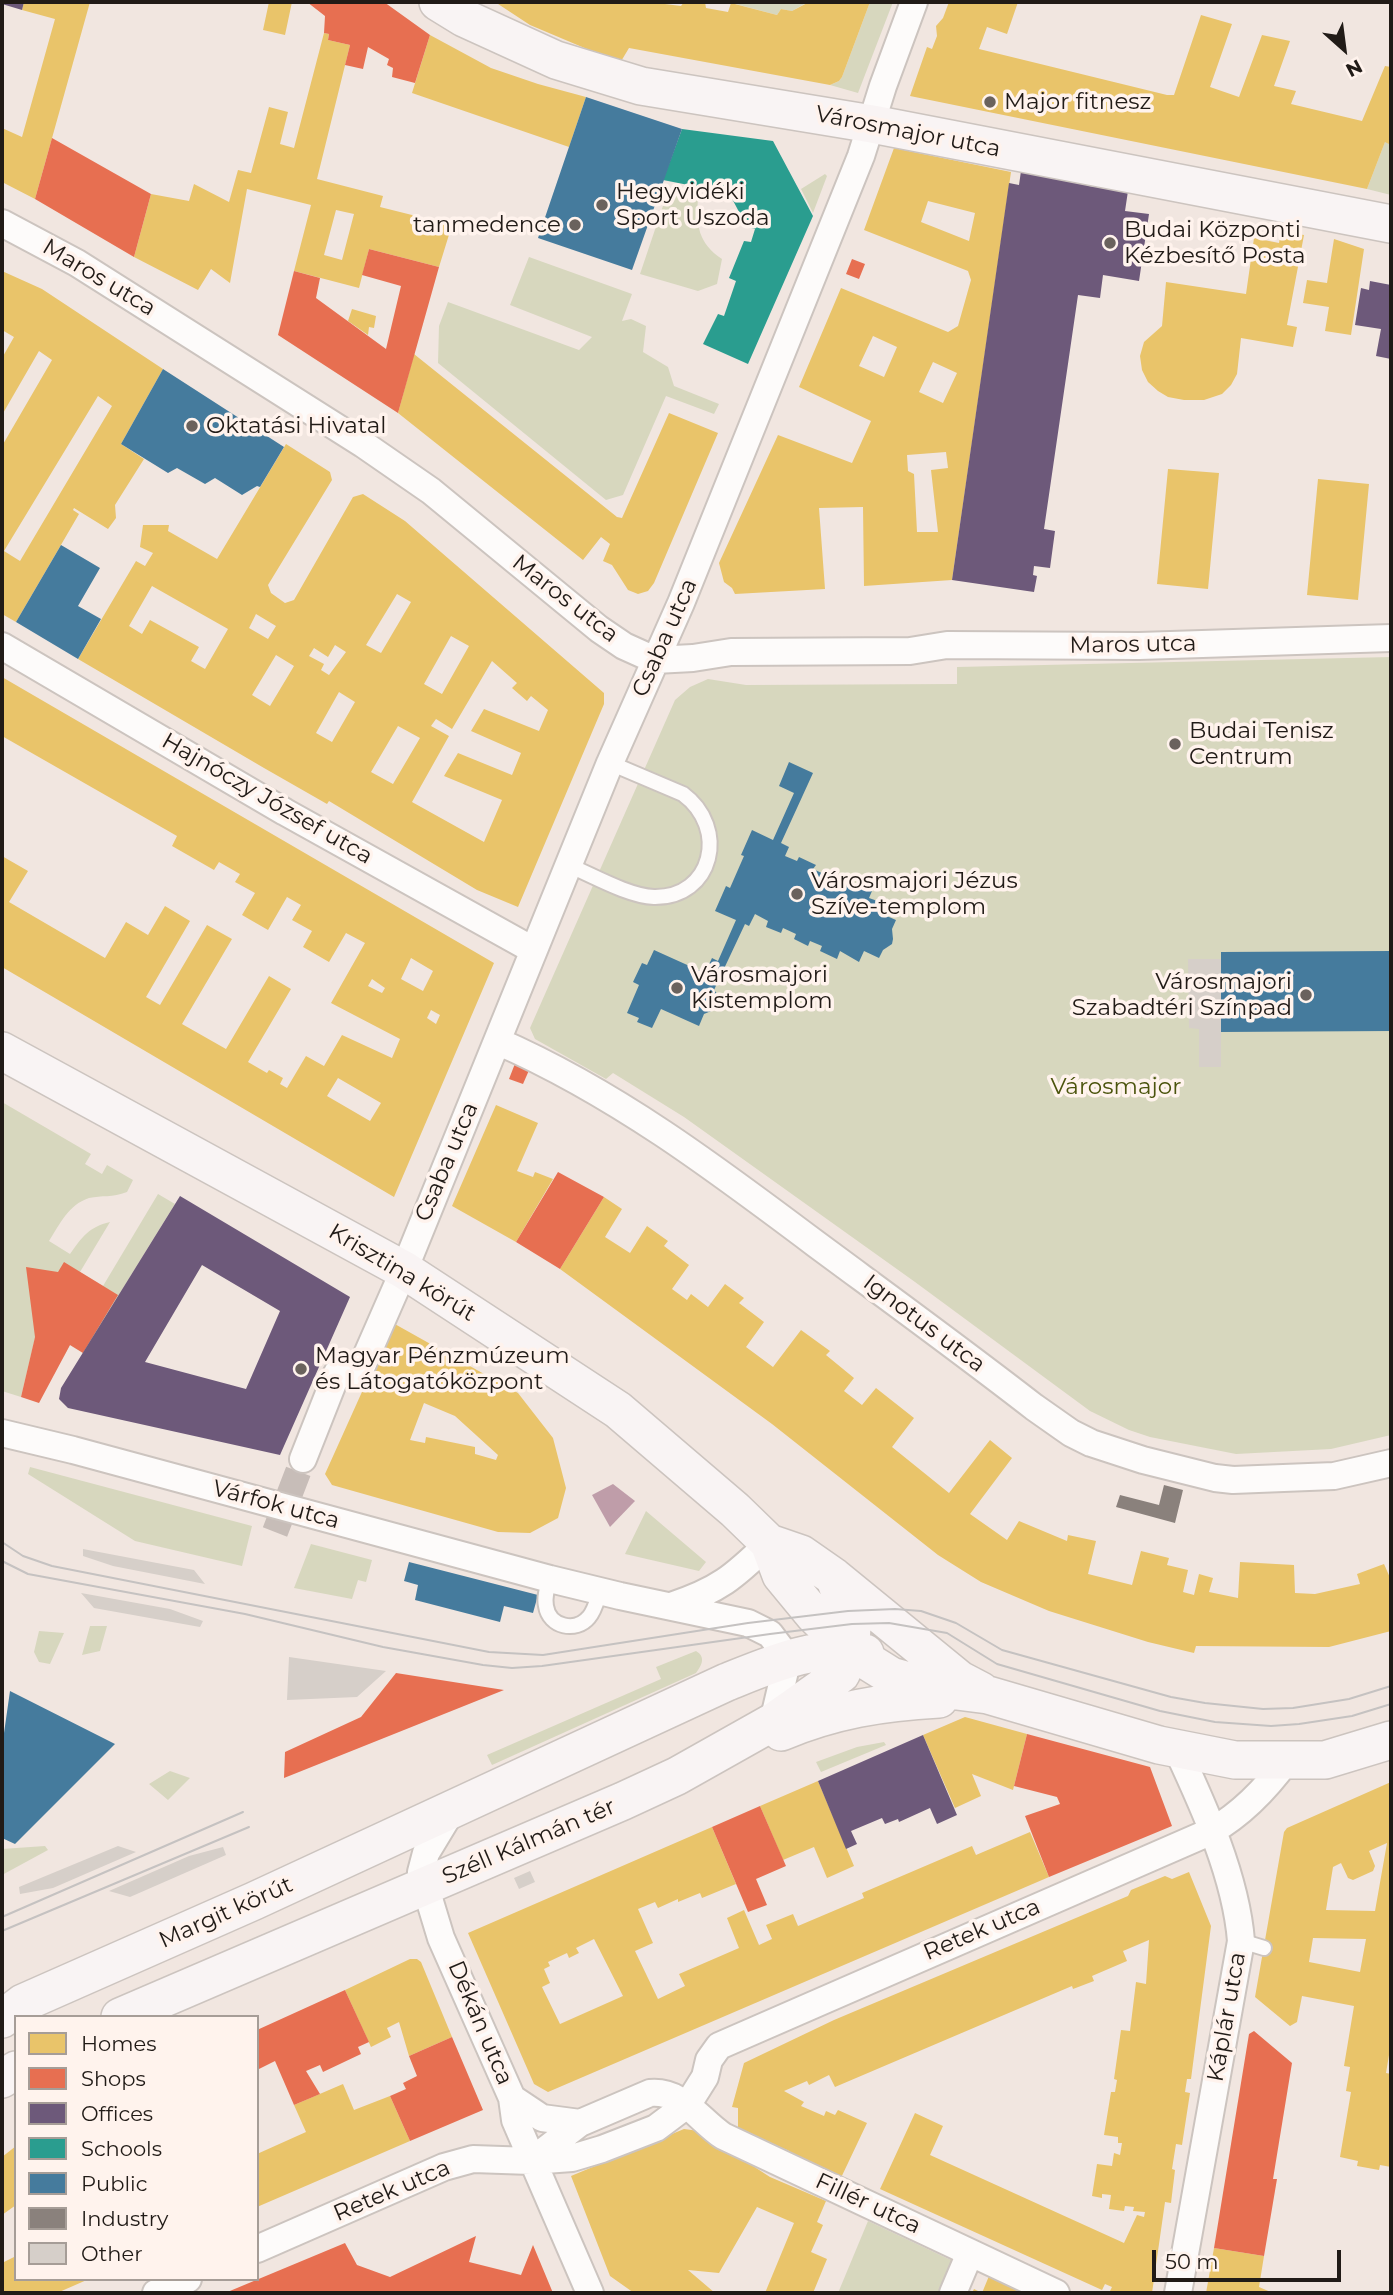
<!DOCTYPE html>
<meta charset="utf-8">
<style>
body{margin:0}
#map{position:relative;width:1393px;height:2295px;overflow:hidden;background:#f1e6e0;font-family:Montserrat,sans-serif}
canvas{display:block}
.frame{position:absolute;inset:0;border:4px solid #211b17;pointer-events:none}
.legend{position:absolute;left:14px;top:2015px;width:245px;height:266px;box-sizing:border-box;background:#fff3ed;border:2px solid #a69d97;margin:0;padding:9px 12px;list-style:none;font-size:21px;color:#211b17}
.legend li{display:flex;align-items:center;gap:14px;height:35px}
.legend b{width:35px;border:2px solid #a69d97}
.north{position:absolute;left:1309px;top:14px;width:70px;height:70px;-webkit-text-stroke:5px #fff3ed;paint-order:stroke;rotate:152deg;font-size:19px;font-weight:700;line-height:28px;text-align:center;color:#211b17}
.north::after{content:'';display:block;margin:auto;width:24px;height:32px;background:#211b17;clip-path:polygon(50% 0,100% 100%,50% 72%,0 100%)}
.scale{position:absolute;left:1152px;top:2250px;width:189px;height:32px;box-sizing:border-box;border:4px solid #211b17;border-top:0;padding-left:9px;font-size:21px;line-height:24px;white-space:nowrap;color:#211b17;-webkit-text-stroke:5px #fff3ed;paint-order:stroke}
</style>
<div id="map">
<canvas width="1393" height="2295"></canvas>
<div class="frame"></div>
<ul class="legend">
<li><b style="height:19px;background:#e9c46a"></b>Homes</li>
<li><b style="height:19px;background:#e76f51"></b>Shops</li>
<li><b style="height:19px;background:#6d597a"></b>Offices</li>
<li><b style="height:19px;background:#2a9d8f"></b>Schools</li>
<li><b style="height:19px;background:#457b9d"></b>Public</li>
<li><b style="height:19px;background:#8a817c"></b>Industry</li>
<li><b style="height:19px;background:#d6cfc9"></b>Other</li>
</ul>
<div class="north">N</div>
<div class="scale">50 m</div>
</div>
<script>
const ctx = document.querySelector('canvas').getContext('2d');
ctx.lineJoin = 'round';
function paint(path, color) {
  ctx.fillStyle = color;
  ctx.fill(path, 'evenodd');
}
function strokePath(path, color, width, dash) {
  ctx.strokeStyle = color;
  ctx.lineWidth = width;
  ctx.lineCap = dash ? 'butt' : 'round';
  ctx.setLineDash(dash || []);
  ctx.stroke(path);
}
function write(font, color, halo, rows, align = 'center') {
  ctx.font = font + ' Montserrat,sans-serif';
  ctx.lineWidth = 7;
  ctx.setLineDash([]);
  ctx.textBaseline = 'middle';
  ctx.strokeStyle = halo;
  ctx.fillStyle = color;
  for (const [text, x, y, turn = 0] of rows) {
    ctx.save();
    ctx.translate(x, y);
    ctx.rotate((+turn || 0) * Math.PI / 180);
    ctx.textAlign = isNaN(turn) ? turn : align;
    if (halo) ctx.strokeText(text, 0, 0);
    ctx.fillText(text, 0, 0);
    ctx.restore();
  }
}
paint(new Path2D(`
 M728,2h80l-16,9 -11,-2 -4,6z
 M870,2h23l-35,91 -28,-8 9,-4 3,-4z
 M1391,126v69l-24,-6z
 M825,174l2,2 -14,37 -12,-24z
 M668,191l30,7c-2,27 0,45 24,61l-5,25 -19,7 -58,-17z
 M529,257l103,37 -10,27 9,-2 15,7 -3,26 25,15 6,19 45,18 -5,10 -48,-18 -43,99 -17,5 -168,-137 1,-37 9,-24 131,48 13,-13 -82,-32z
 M1391,657v778l-60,14 -95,5 -86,-17 -21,-7 -39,-19 -175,-129 -231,-165 -71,-44 -7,6 -71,-40 -5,-11 145,-328 15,-13 18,-8 38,6 211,-1v-17z
 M2,1102l89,52 -6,10 17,10 5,-9 26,15 -6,12c-15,6 -25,3 -38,6 -21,7 -29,26 -40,43l21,13c12,-17 19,-27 40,-32l-30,50 23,14 55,-92 17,10 -92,149 -13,-8 -6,11 -29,-18 -14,59 -19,-6z
 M30,1467l222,59 -10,40 -107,-25 -107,-67z
 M646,1511l60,51 -7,9 -74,-17z
 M311,1544l61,16 -6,22 -8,-2 -6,19 -58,-11z
 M90,1626h17l-7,25 -18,4z
 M39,1631l25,2 -14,31 -11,-2 -5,-10z
 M696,1651c10,6 6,14 0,22l-204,92 -5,-10 174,-76 -5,-12z
 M884,1742l2,3 -65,27 -5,-10 41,-15z
 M170,1771l20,7 -22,22 -19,-16z
 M45,1846l3,4 -46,25v-26z
 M868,2221l85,40 -13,32h-102z`), '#d7d7be');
paint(new Path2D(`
 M613,1484l22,17 -25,26 -18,-32z`), '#bf9da9');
paint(new Path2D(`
 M24,2h66l-55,197 -33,-17v-54l20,9 33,-118 -33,-9z
 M269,2h23l-7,33 -22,-5z
 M495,2h172l-2,2 16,2 3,-4h21l1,6 22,4 3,-9 46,12 4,-6 11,2 17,-9h61l-28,75 -3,4 -9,4 -201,-37 -9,15 -90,-38z
 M949,2h69l-11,32 -20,-7 -8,22 188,46h7l27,-80 31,9 -22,63 29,10 23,-62 28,6 -16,45 22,5 -5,13 71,17 23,-55 6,1v78l-6,-3 -18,47 -457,-93 17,-49 5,2 5,-13 -1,-10 7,-8z
 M324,33l5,1 -1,6 22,5 -33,134 66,17 -3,11 72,18 -13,42 -70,-18 -10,39 -65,-17 17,-66 -64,-16 -17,94 -19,-14 -13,21 -64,-33 17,-63 38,7 5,-17 35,18 9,-32 13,3 18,-66 19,5 -8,32 14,4zM336,210l18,4 -12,46 -18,-5z
 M430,35l61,33 47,16 48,13 -17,50 -157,-54z
 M894,148l117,24 -59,408 -88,6 -1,-79 -44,1 6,81 -90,5 -3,-6 -8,-6 -5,-19 59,-128 74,28 19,-42 -72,-34 42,-99 107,44 10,-6 13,-46 -3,-9 -104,-41zM928,201l47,12 -6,28 -48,-19zM873,336l24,11 -13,30 -25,-11zM933,362l24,11 -14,30 -24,-11zM946,452l2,16 -17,2 7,62h-21l-3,-58 -6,-3 -1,-16z
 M1281,231l23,4 -17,90 10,2 -4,20 -52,-9 -4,36 -6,11 -9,9 -18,6h-20l-16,-3 -10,-6 -10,-9 -6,-12 -2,-14 4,-14 18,-16 4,-44 80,12 8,-56 25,5z
 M1334,239l30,10 -13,86 -26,-4 4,-24 -26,-4 4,-23 20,3z
 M2,271l40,18 121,80 -42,75 23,15 -29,46 1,13 -8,11 -34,-21 -1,2 6,4 -63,108 -14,-8v-168l50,-86 -13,-9 -37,64v-57l12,-21 -12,-7zM98,396l14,10 -92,155 -16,-10z
 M352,309l24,7 -2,12 -5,-1 -1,8 -20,-14z
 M414,354l203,163 5,1 47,-105 49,20 -64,150 -6,8 -10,3 -10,-4 -16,-25 -9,-4 7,-17 -9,-7 -18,23 -185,-147z
 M286,444l44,28 2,8 -64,105 3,8 14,10 9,-3 59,-103 10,-3 42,27 199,172v11l-86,203 -41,-17 -148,-89 -2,3 -63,-36 -186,-109 58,-98 9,5 8,-13 -13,-6 3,-22h26l-1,6 49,28zM152,586l76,43 -23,40 -14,-8 8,-14 -49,-27 -8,14 -13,-8zM397,594l14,8 -30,51 -15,-8zM256,614l20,12 -8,13 -19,-11zM451,636l18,10 -27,48 -18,-10zM335,645l11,7 -17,23 -8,-5 3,-6 -15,-8 5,-8 14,9zM276,655l18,11 -24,40 -18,-11zM492,661l25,22 -5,5 15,13 4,-5 17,14 -9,21 -55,-22 -13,22 50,22 -9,22 -54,-22 -14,23 58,24 -18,42 -72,-40 37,-66 -18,-10 5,-7 16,10zM339,692l16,10 -23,40 -16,-9zM398,726l22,12 -27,46 -22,-12z
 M1168,469l51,4 -11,116 -51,-5z
 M1318,479l51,5 -11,116 -51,-5z
 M2,677l492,286 -100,234 -392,-230v-111l26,15 -19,31 96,56 21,-36 22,13 17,-29 25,15 -44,76 14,8 47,-80 25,14 -50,85 44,25 43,-73 22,13 -43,73 19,11 2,-3 14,8 -3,6 7,4 19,-32 18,10 18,-31 50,23 8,-19 -69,-36 34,-60 -19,-10 -17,29 -26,-15 9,-16 -20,-11 9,-15 -14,-8 -19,33 -26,-15 13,-22 -20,-11 5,-8 -21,-12 -5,8 -42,-24 5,-10 -175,-100zM411,958l22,13 -10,20 -22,-12zM372,979l13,9 -3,5 -14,-7zM431,1010l9,5 -4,9 -9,-6zM338,1078l43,25 -11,18 -43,-25z
 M496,1105l42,18 -21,48 16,6 2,-5 18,7 -37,63 -64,-36z
 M604,1197l18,12 -17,28 25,16 17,-27 21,15 -4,5 25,19 -17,24 15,11 4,-6 17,13 17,-23 19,14 -5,5 25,19 -18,25 27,20 28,-37 29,21 -4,4 28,23 -10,13 18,14 14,-17 38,30 -22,29 57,46 41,-53 22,18 -42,56 37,26 12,-19 48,20 1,-6 28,6 -8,33 44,11 9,-34 28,7 -2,7 21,5 -5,22 11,3 5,-21 14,4 -4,14 29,6 2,-36 54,3 1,28 20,1 45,-10 -3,-10 27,-10 7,16v51l-62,16 -133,-1 -2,7 -46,-11 -99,-31 -68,-29 -43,-27 -166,-131 -212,-155z
 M393,1323l125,70 35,45 13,50 -8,30 -28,15 -32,-1 -166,-47 -7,-11zM424,1403l31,13 43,39 -2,5 -21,-6v-7l-49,-10 -1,6 -15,-3z
 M965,1717l62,17 -14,56 -41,-16 9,22 -26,12 -32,-73z
 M818,1781l36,85 -27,12 -13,-31 -31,13 -23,-54z
 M1391,1782v261l-5,30 5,1v93l-11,-2 -1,5 -22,-4 1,-5 -18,-4 11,-65 -5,-1 4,-24 -6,-1 10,-60 -52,-10 -5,26 -7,4 -35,-29 29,-165 3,-4zM1387,1843l-12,68 -49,-1 7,-43 8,-4 7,15 5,2 20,-9 2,-5 -6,-15zM1313,1938l53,1 -6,33 -51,-10z
 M712,1827l24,57 -34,14 -2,-5 -22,9v-3l-20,9 -3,-6 -17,7 15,34 -18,8 23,48 27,-13 -6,-12 60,-26 -12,-30 17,-8 15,35 13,-6 -6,-14 27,-11 5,12 66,-28 -2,-5 110,-47 4,9 54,-23 19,45 -501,215 -14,-8 -66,-151zM594,1939l29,57 -63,28 -18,-37 8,-4 -6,-14 6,-3 -2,-4 19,-9 2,5 10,-5 -3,-5z
 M1189,1872l22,54 -20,153h-4l-2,13 5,1 -8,52 -6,-1 -4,25 3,1 -4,33 -6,-1 -13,91h-43l3,-6 -7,-3 -3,6 -222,-101 35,-76 28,13 -13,29 194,88 13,-28 7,2 1,-5 -12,-1 1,-4 -9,-1 -1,5 -15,-2 2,-14 -9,-1v4l-10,-2 5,-32 15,2 2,-13 6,2 2,-12h-4v-6l-14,-2 7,-43h4l2,-12 -3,-1 7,-49 9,1 6,-49 10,2 3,-44 -26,11 4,10 -35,15 2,5 -21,8 -1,-3 -237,101 -6,-12 -20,10 -2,-4 -23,10 20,11 -3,4 23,10 2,-5 9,4 3,-5 29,13 -28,59 -54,-25 4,-6 -51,-23v-20l-6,-1 12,-44 90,-43 294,-124 3,-6 34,-14 7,3z
 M410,1959h7l4,3 31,75 -43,19 -10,-34 -12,6 4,9 -20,10 -26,-57z
 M343,2084l11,26 36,-14 20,45 -153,66v-53l49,-22 -12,-27z
 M684,2129l15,2 71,46 56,24 -9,21 6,3 -12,27 16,7 -14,34h-48l29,-70 -37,-16 -38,66 -31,-3 27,23h-81l-24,-17 -39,-100z
 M16,2146v59l-14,10v-58z
 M1214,2248l50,8 -5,31 14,6h-67z
 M16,2256v23h73l-32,14h-55v-30z
 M989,2276l36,17h-53l2,-4 8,4z`), '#e9c46a');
paint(new Path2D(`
 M307,2h77l46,33 -15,48 -23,-6 1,-9 -6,-3 2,-6 -21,-12 -5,22 -18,-4 5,-20 -22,-5 1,-6 -5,-1 1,-17z
 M52,138l99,56 -17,63 -99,-58z
 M369,249l70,18 -41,146 -120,-78 16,-64 26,7 -4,20 70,51 15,-63 -39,-11z
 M852,259l13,5 -6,15 -13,-5z
 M516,1061l14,7 -7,16 -14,-5z
 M558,1172l46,25 -44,72 -44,-27z
 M64,1262l54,33 -35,58 -13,-8 -31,58 -18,-6 14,-60 -9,-70 32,5z
 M396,1673l108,17 -220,88 1,-26 76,-35z
 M1027,1734l123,33 22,59 -123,51 -24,-61 35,-12 -3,-7 -43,-11z
 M760,1806l26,60 -30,13 11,26 -19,7 -36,-85z
 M345,1990l24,52 -11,5 3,7 -38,18 -3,-7 -14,6 14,23 -26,11 -19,-44 -18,9v-40z
 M1254,2031l38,32 -19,116h4l-13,77 -50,-8 35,-214z
 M452,2037l31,73 -73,31 -20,-45 16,-7 -3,-6 14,-7 -8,-20z
 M476,2236l-7,26 52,13 12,-30 20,48h-328l120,-50 12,22 33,12z`), '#e76f51');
paint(new Path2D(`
 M2,2h22l-2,8 -20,-6z
 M1021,171l69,4 -1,11 39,5 -3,20 24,3 -10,67 -36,-6 -3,23 -22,-3 -34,234 11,2 -5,37 -16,-2 -1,9 4,1 -3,16 -82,-12 57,-397 10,2z
 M1370,281l21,4v74l-15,-3 5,-27 -26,-4 6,-37 8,2z
 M180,1196l170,101 -70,158 -212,-47 -9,-9 2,-11zM202,1265l78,46 -34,78 -101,-27z
 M923,1735l34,80 -20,9 -7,-16 -31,14 -1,-3 -13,5 -3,-6 -31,13 6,13 -11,5 -28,-68z`), '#6d597a');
paint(new Path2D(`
 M682,129l91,12 40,75 -65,148 -45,-20 15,-30 6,2 12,-35 -7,-3 15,-37 7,1 4,-13 -8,-2 -18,-34 -66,-13z`), '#2a9d8f');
paint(new Path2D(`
 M586,97l96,32 -50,141 -94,-32z
 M163,369l121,78 -24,40 -3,-1 -15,9 -27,-17 -10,6 -28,-16 -9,5 -47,-29z
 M61,545l39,23 -22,38 23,13 -23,40 -62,-37z
 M789,762l24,11 -32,70 8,4 -4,9 12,5 2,-4 17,8 -3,4 13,6 3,-4 13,6 -2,4 13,6 2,-4 17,8 -3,7 17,6 -4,10 14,6 -4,9 1,10 -1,5 -9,6 -4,8 -15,-7 -5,11 -19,-11 -3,8 -17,-8 2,-5 -12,-5 -2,5 -14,-7 2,-5 -13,-6 -2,5 -15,-6 2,-6 -13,-7 -6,12 -4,-2 -31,66 5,6v7l-3,6 -12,5 -5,12 -38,-17 -9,19 -15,-6 2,-4 -12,-5 12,-28 -6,-3 9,-19 5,2 7,-15 51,23 7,-15 6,3 18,-41 -21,-9 11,-25 4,2 14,-32 -3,-1 11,-25 21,10 21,-47 -15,-7z
 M1391,951v80l-170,1v-80z
 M409,1562l129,33 -5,18 -29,-7 -4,16 -85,-22 3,-15 -14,-4z
 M10,1691l105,53 -100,100 -13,-6v-91z`), '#457b9d');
paint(new Path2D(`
 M1164,1485l19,5 -8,33 -59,-16 4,-12 39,10z`), '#8a817c');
paint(new Path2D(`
 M1188,959h33v108h-22v-38l-10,-1z
 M83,1549l111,21 11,14 -92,-18 -30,-10z
 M81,1593l89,16 33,12 -3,6 -106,-19z
 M289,1657l97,14 -29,26 -70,3z
 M118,1846l18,6 -83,36 -33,6 -1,-7z
 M223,1847l3,8 -96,42 -21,-6 80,-35z
 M530,1871l5,11 -16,7 -5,-11z`), '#d6cfc9');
strokePath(new Path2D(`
 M275,1532l28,-73`), '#c7bdb8', 26, [26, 13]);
const lane = new Path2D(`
 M568,865c24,10 60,31 86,32 59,1 75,-69 29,-103l-73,-31
 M550,1579c-3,9 -6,18 -4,27 3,21 30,27 43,11 6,-7 8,-17 11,-26
 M1241,1941l23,7`);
const street = new Path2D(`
 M2,223l75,40 286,181 68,47 168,138 25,17 31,14 38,-2 38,-6 179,-1 37,-6 192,1 252,-8
 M2,646l283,166 248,138
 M497,1041c117,51 218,127 319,203 73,54 146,107 218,163l37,26 20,10 52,17 72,18 18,2 101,-4 57,-13
 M2,1433l71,17 477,129 70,17 128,27 22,11 18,24 -15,64
 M303,1459l34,-86 21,2 46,-105 206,-507 71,-160 180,-447 22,-70 31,-84
 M671,1606c48,-16 63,-29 98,-63
 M1177,1749c27,58 59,128 64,192l-63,352
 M452,1810l-26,43 -5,19 20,66 71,160 3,22 75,173
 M512,2098l30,20 38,5
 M531,2161l49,-38 70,-30c32,-3 49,27 73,43l333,157
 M257,2249l187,-82 29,-8 58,2 41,-3 30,-9 54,-21 32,-24 17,-27 4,-17 10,-14 493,-215c31,-18 54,-42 75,-71
 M156,2293l32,-14
 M953,2293l17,-40`);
const secondary = new Path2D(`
 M438,2l26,16 92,42 85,26 231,38 519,100
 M2,1051l402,219 214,140 117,100 34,33 12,32 33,40 37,36 40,25 42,12 55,7 171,50 76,15h90l66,-20
 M769,1543l32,11 33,23 126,103 21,11
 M781,1732c52,-22 101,-30 158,-33
 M120,2017l503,-216 54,-25 96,-54 68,-48 10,-23 1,-27 -18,-47
 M2,2019l21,-16 231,-102 473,-219c45,-18 89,-38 138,-29
 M2,2079l14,-9`);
strokePath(lane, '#ccc4bf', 18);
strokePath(street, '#ccc4bf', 30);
strokePath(secondary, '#ccc4bf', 40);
strokePath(lane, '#fdfbfa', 14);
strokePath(street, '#fdfbfa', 26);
strokePath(secondary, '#f9f4f4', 37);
strokePath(new Path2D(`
 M2,1542l21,14 29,10 437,86 54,3 205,-32 100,-12 47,-2 26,2 35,12 46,27 169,47 34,6 58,6 30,-1 56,-9 42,-13
 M2,1561l26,13 217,40 138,33 100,18 29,3 30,-2 228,-32 82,-10 37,-1 58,10 50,31 163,47 55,11 56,4 28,-2 53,-8 39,-12
 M2,1917l241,-105
 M2,1931l247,-104`), '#c5c2c1', 2);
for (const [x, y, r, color] of [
 [990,102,7,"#6a625d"],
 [602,205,7,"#6a625d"],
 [575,225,7,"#6a625d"],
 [1110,243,7,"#6a625d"],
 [192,426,7,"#6a625d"],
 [1175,744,7,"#6a625d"],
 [797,894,7,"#6a625d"],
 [677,988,7,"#6a625d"],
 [1306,995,7,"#6a625d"],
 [301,1369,7,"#6a625d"]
]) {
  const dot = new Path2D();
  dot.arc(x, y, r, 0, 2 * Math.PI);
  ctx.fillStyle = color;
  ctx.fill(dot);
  strokePath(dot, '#fff3ed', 2.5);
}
write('23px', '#211b17', '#fff3ed', [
 ["Major fitnesz",1004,102],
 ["Hegyvidéki",616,192],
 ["Sport Uszoda",616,218],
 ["tanmedence",561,225,"right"],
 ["Budai Központi",1124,230],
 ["Kézbesítő Posta",1124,256],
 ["Oktatási Hivatal",206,426],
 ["Budai Tenisz",1189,731],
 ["Centrum",1189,757],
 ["Városmajori Jézus",811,881],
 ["Szíve-templom",811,907],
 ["Városmajori",691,975],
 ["Kistemplom",691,1001],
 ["Városmajori",1292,982,"right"],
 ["Szabadtéri Színpad",1292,1008,"right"],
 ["Magyar Pénzmúzeum",315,1356],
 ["és Látogatóközpont",315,1382]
], 'left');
write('23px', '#211b17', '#fff3ed', [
 ["Városmajor utca",908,132,11],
 ["Maros utca",99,278,31],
 ["Maros utca",565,599,38],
 ["Csaba utca",665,638,-66],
 ["Maros utca",1133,645,-1],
 ["Hajnóczy József utca",267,799,30],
 ["Csaba utca",447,1162,-67],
 ["Krisztina körút",402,1273,31],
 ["Ignotus utca",924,1324,37],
 ["Várfok utca",276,1505,15],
 ["Széll Kálmán tér",529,1842,-23],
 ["Margit körút",226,1913,-24],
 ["Retek utca",982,1930,-23],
 ["Káplár utca",1227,2017,-80],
 ["Dékán utca",480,2023,67],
 ["Retek utca",392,2191,-23],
 ["Fillér utca",868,2204,25]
]);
write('23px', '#4b540d', '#fff3ed', [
 ["Városmajor",1116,1087]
]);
</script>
